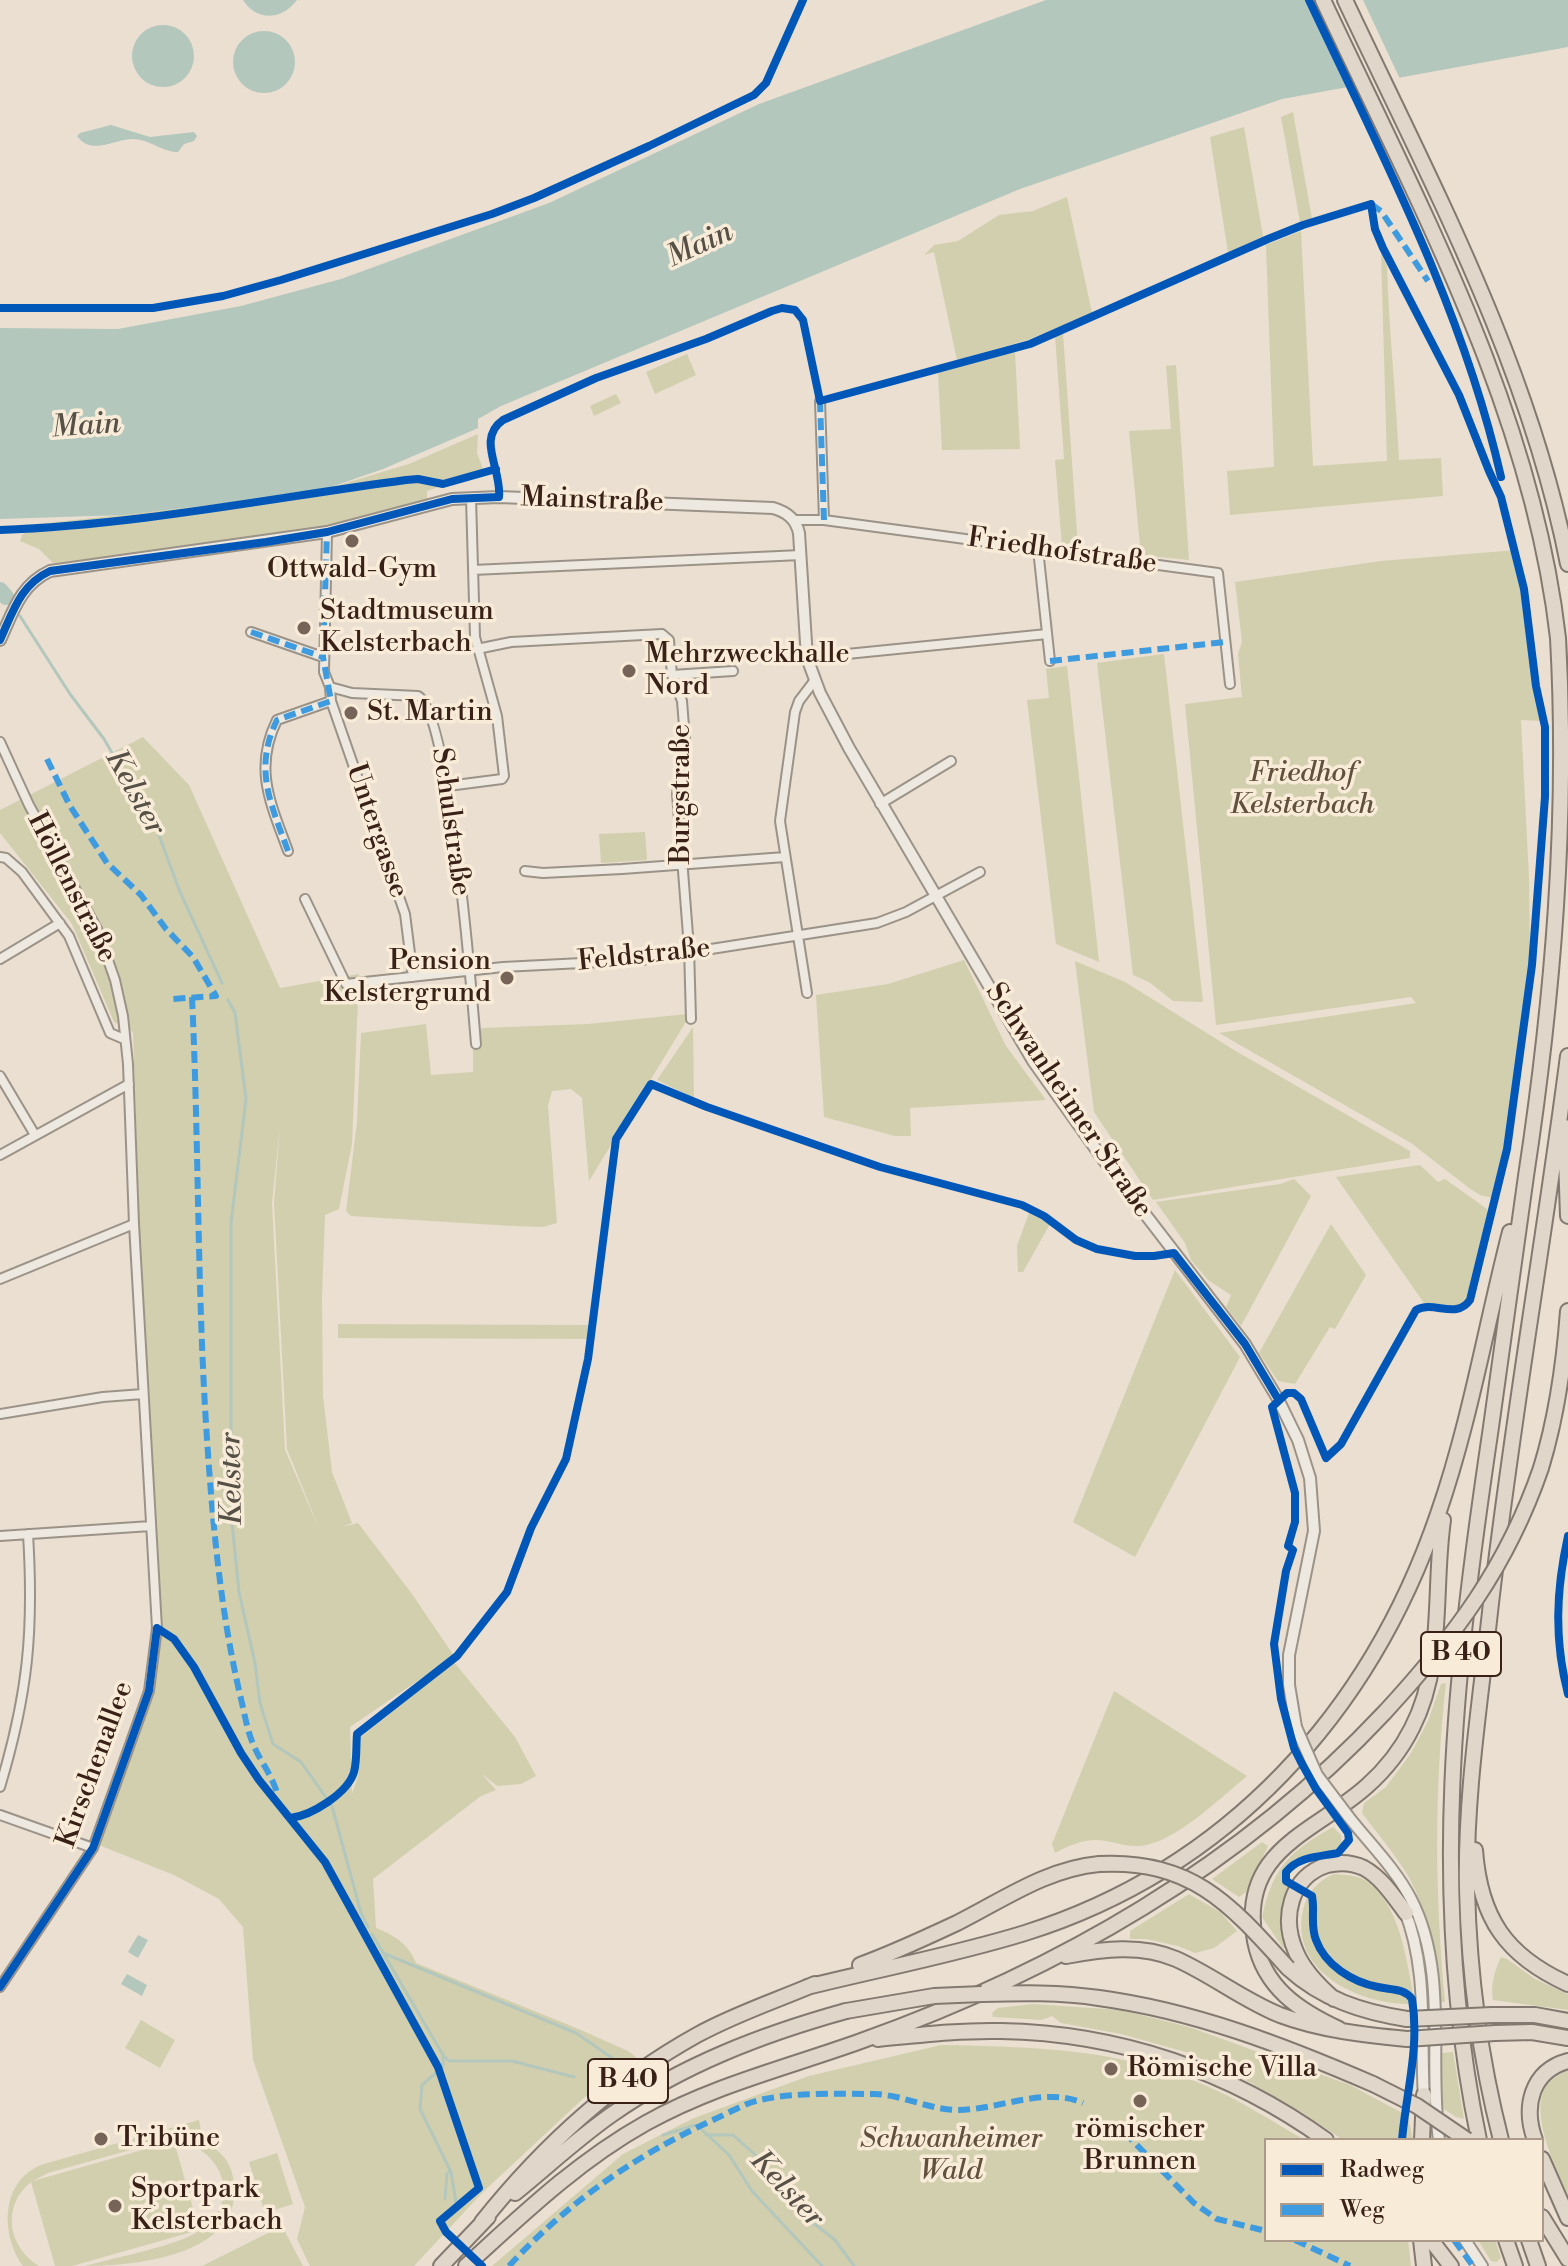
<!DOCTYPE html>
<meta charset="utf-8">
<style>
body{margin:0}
#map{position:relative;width:1568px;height:2266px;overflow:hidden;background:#eadfd0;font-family:"Libre Bodoni",serif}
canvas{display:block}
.legend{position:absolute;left:1264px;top:2138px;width:280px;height:104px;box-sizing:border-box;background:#f8ecd9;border:2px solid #ac9b8b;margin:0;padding:10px 14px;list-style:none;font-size:24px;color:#392117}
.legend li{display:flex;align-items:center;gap:16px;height:40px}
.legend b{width:40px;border:2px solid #ac9b8b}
</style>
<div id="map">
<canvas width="1568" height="2266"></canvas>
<ul class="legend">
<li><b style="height:10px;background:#0057b8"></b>Radweg</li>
<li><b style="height:10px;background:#3e9bdf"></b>Weg</li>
</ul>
</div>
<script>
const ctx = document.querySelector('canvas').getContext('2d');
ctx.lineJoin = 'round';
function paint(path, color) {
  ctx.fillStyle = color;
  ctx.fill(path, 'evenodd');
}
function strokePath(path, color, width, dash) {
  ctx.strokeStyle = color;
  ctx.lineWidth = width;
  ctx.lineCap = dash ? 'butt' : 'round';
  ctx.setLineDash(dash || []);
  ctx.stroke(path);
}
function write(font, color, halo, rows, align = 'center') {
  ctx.font = font + ' "Libre Bodoni",serif';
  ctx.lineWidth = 7;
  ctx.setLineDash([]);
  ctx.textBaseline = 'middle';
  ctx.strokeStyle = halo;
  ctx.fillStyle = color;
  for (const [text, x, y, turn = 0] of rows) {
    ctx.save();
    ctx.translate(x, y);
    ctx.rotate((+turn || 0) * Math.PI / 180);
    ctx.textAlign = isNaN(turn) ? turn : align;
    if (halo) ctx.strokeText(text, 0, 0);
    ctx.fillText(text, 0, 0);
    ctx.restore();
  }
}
paint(new Path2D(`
 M1293,112l19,107 -12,3 -19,-105z
 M1244,127l19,109 -35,17 -18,-116z
 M1067,197l25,116 -65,27 -70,20 -23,-108 -10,3 10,-10 24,-4 41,-26 34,-4z
 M1301,231l12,235 74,-5 -6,-208 6,13c2,65 9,129 12,194l42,-2 2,38 -213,19 -3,-44 47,-4 -8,-222z
 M1063,333l15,215 -16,-2 -7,-86 9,-1 -9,-123z
 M1015,351l5,98 -78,1 -4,-77z
 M687,354l9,21 -41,19 -9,-22z
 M1176,365l13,195 -48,-5 -12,-124 42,-2 -5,-63z
 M616,394l5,9 -27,13 -4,-10z
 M478,434l-1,19 7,19 -57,19v11l-162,39 -162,21 -50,1 -14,-14 -19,-8 2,-6 15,-11 269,-29 103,-31z
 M1517,550l9,38 8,102 8,31 -21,-1 8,158 1,83 -23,167 -14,70 -13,-3 -11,-7 -58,-45 -192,-110 197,-30 -5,-6 -195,28 -31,-321 57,-7 -4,-43 4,-12 -7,-60 146,-21z
 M1164,654l39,348 -30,-1 -24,-19 -16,-7 -36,-312z
 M1067,666l32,296 -43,-18 -29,-244 22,-2 -3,-29z
 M143,737l46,48 91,203 79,-14 -7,170 -13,65 -14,6 -3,82 1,99 9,76 20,51 -10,4 16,-4 54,71 42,62 -104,71 2,67 6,-18 3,-39 93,-75 61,75 21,39 -15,8 -24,2 -16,-13 15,17 -15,6 -108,83 3,49c19,7 33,17 40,35l165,67 47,21 8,6 -49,38 -104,97 -69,74h-104l-13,-27 8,-32 -52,-147 -10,-133 -24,-28 -45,-24 -75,-30 56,-159 6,-59 -22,-412 -6,-183 -19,-10 -42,-98 -72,-91v-23zM280,1126l-6,77 13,246 34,84 -36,-83 -13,-247z
 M645,832l2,28 -46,3 -2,-29z
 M964,960l42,86 40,54 -136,8 1,28h-16l-71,-19 -8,-122 72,-11z
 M1075,961l50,21 109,68 176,101v7l-257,42 -59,-88z
 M688,1014l-1,6 -98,161 -7,-83 -11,-9 -19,2 -4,15 9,117 -14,4 -31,-1 -161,-10 -5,-5 11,-89 4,-89 65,-9 5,51 42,-3v-22l9,-22 106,-4z
 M693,1027l1,71 -37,-18z
 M1420,1165l18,17 7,-3 42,30 1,6 -22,87 -4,4 -38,-3 -88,-126z
 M1294,1179l17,17 -70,130 -15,-19 5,-12 -23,-15 -17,-20 -6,-17 -29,-41 124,-18z
 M1029,1213l21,11 -27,48h-5l-1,-26z
 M1331,1224l35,51 -31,54 -5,-2 -35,57 -17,-3 -19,-28z
 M1175,1270l65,87 -105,200 -62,-35z
 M338,1324l250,1 -1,14 -249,-1z
 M1446,1683c-12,106 -11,212 -1,319h-5c-4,-45 -10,-88 -33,-128 -13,-21 -30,-41 -45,-61l2,-10 22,-16 25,-34 17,-32 13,-37z
 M1114,1691l133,85c-27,22 -73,68 -108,70 -15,1 -29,-6 -43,-6 -15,0 -28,6 -41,13l-3,-9z
 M1333,1827l8,8 1,9c-16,17 -44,2 -59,29l1,9 5,4c-6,21 -9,40 -2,61l-4,1 -21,-31c11,-50 28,-66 71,-90z
 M1262,1842l6,4 -22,46 -7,5 -27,-18z
 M1334,1874c11,1 22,1 31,6 34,22 41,77 48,113l-4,-1v12c-51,0 -120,-33 -106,-94 4,-18 15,-29 31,-36z
 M1189,1894l31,18 17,19 -23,17 -19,5 -17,-7 -32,-7h-16v-8z
 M1501,1957l6,2 28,20 33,15v16l-75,-10c-3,-13 2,-31 8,-43z
 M1033,2004l88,6 68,17 161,58 58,31 5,24h-70l-40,-27 -52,-30 -62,-30 -68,-19 -60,-11 -9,-7 -10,4 -49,-3 -1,-4 6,-5z
 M141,2020l34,20 -15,28 -35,-20z
 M941,2045c93,2 173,3 261,39 35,14 69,37 103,56h-39v100h142l3,26h-919l131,-112 71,-36 115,-42z
 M1453,2052l11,67 -8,-2 -14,-9v-55z
 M1568,2070v125c-12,-27 -40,-82 -21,-110 5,-7 14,-11 21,-15z
 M199,2120c1,5 2,14 5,18 12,15 24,15 29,39 16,77 -95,89 -148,89 28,-8 97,-21 117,-37 45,-32 14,-93 -40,-88l-114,32 -15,8 141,-40 25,89 -127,36h-17l-24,-84c-30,24 -23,65 8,84h-16c-23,-32 -23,-87 21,-102z
 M277,2153l16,51 -28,9 -16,-51z
 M282,2226l21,40h-101z
 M1478,2240h17l6,18 -5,4 -5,-1z`), '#d2cfae');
paint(new Path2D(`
 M243,0h54c-15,20 -40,22 -54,0z
 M1046,0h522v47l-286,52 -262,90 -519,217 -23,13v9l-9,4 -86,37 -58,20 -29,6 -172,20 -124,4v-191l118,1 123,-23 100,-27 208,-76 210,-99z
 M132 56a31 31 0 1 1 62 0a31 31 0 1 1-62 0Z
 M233 62a31 31 0 1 1 62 0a31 31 0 1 1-62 0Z
 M111,125l39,12 44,-5 3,4 -3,5 -10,3 -6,8c-17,0 -29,-14 -48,-13 -19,2 -39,16 -53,-3l3,-3z
 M138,1935l10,5 -10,18 -10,-6z
 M127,1974l20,11 -5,11 -21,-12z`), '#b3c7bd');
paint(new Path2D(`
 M1306,0h57l38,81 -53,10z`), '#eadfd0');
strokePath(new Path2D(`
 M20,616l50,78 34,45 53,91 23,62 42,91
 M228,1000l7,13 11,86 -15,124v290l8,79 16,71 5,40 13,41 28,18 31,44 29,107 7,14
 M372,1934l71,121v12l-21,18 -2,24 31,63 5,30
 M383,1953l193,80 39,27
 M443,2055l6,6h63l62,16
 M700,2128l29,27 23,36 70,75
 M663,2135l33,-10
 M706,2135h27l27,24 38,52 37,29 19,26
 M445,2199l2,-25 2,-2`), '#b3c7bd', 3);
strokePath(new Path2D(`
 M0,590l6,7`), '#b3c7bd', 16);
const minor = new Path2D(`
 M820,401l4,119
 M794,520h30l394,53 12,111
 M327,532l-3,140 6,15 1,14 74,213 8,63
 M1038,549l12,112
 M473,570l328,-15
 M251,632l72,25
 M477,649l34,-7 151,-8 7,6 3,35 10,26 3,38 -8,55 12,154 2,71
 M807,658l240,-24
 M672,675l61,-4
 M330,687l22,6 66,3c32,15 54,300 58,348
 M0,742l29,63 68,124 18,51 8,36 5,48 6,160 23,404 -8,63 -56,157 -93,139
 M448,786l54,-7 2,-3 -7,-60 -22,-79 -4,-139
 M880,804l71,-43
 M288,851c-17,-47 -35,-82 -11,-131l54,-19
 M0,857l6,1 16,14 47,64 41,97 14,6
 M525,871l18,2 79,-4 163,-12
 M305,899l41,85 157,-17 138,-7 236,-37 29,-11 74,-40
 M0,959l60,-36
 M807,993l-27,-172 15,-109 4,-11 16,-21
 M0,1076l35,59
 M0,1155l129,-71
 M0,1279l134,-55
 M0,1414l103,-17 40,-3
 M0,1536l151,-10
 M0,1787c28,-93 34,-156 28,-253
 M0,1815l93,33`);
const tertiary = new Path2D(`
 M0,640c13,-28 20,-55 50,-69l277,-39 125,-33 47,-2 274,11c14,4 23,11 26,25l8,125 13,35 29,55 184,313 72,101 140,182 33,55 20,41 12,38 4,53 -25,124v30l7,42
 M1348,1816c21,27 47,52 63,83 38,74 17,161 28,241
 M1404,1909c25,61 16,127 20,190
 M1465,2240l17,26`);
const trunk = new Path2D(`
 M1323,0c96,205 209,410 235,638 10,181 -5,360 -32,538 -12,84 -23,168 -35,251 -36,243 -63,470 -12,713
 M1345,0c86,183 184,364 223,564
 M1565,1127l3,89
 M1541,1468c16,-52 23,-103 27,-157
 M1475,1850c5,68 31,106 93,134
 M1066,1956c37,-7 75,-12 110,3 36,16 67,41 104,56 40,15 85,20 127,24
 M860,1965c33,-12 65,-27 97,-42 46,-23 89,-54 142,-59
 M1288,1968c34,31 74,44 119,51
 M807,1987c72,-18 147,-32 218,-54 203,-64 345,-220 413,-419 32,-92 48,-189 72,-282
 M982,1994c39,-1 78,-2 117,4 96,13 186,48 274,86
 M1334,1999c-15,-13 -30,-28 -38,-47 -15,-34 -6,-75 31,-87 12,-3 26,-2 37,3 18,10 30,29 42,45
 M1492,2015h43l33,6
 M1339,2029c-39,-18 -75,-41 -84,-88 -17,-92 60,-108 112,-155 18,-16 34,-36 45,-58 33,-64 21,-138 31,-208
 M1495,2033l37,-1 36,6
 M878,2039c41,-4 81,-9 123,-8 118,2 229,40 325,109
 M1422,2140l2,-45
 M1501,2140c-21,-82 -32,-167 -34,-251 -2,-92 13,-185 23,-277 21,-186 54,-370 78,-556
 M1535,2140c-12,-33 -4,-69 33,-79
 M1542,2159l26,59
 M515,2193c32,-26 62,-54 96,-78 71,-50 152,-81 235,-104
 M1542,2217l26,42
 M482,2222c59,-74 132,-141 215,-187 38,-21 78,-34 118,-51
 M1421,2240l3,26
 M1431,2240l20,26
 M1506,2240l9,26
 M1529,2240l9,26
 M441,2266l47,-49
 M466,2266c57,-52 112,-105 180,-143 68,-38 143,-56 215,-82 196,-70 381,-176 524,-329`);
strokePath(minor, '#9c9388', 12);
strokePath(tertiary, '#9c9388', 14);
strokePath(trunk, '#837970', 18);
strokePath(minor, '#ede8e0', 8);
strokePath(tertiary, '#ede8e0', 10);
strokePath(trunk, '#e0d7ca', 14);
const tertiaryBridge = new Path2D(`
 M1296,1727l21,48 31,41`);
const trunkBridge = new Path2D(`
 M1385,1712c70,-76 122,-145 156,-244
 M1099,1864c93,-5 132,41 189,104
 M846,2011l88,-15 48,-2
 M1407,2019l85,-4
 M1407,2039l88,-6
 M1373,2084l44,22 50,34`);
strokePath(tertiaryBridge, '#9c9388', 14, []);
strokePath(trunkBridge, '#837970', 18, []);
strokePath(tertiaryBridge, '#ede8e0', 10);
strokePath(trunkBridge, '#e0d7ca', 14);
strokePath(new Path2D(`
 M1371,204l10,7 47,70
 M824,520l-4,-119 4,-1
 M251,632l72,25
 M1050,661l175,-19
 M47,759l23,47 37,57 34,32 25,34 27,28 23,39 -44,3
 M288,851c-17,-47 -35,-82 -11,-131l54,-19 -8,-44 4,-125
 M192,997c7,148 5,295 15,442 6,89 14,178 35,264 3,14 6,29 11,41 7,17 19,31 24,49
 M1124,2132l70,71 23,16 49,12
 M1295,2240l55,26
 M1454,2240l19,26
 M509,2266c59,-64 127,-111 206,-147 14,-6 30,-16 45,-19 36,-8 78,-6 115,-6 28,1 55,16 83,16 40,0 86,-24 125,-7`), '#3e9bdf', 6, [12, 6]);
strokePath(new Path2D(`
 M1309,0c73,155 154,309 192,477
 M1371,204l4,25 8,19 76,147 30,76 12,26 23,92 12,97 9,41v70l-13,168 -25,184 -37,151c-14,20 -36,0 -54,10l-75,134 -15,14 -25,-59 -7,-6h-7l-15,14 23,86v29l-7,24 5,4 -7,21 -12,73 7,55 13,49 7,14 15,27 32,44 1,7 -11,13c-19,4 -39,3 -52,19v9l26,15c3,15 -2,29 4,44 9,25 36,42 62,47 13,3 26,1 34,12 8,48 -6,94 -10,141
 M0,308h153l70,-12 58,-16 211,-66 42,-16 115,-52 105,-51 12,-12 37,-83
 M0,530c137,-5 271,-32 406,-50l12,-1 25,5 53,-15
 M0,640c13,-28 20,-55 50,-69l216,-29 61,-10 125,-33 47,-2c3,-28 -23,-58 4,-77l93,-42 110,-39 66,-28 10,-3 13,2 8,10 17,81 210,-57 238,-105 35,-14 68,-21
 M1568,1536c-12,54 -14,104 0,158
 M290,1818c21,-2 58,-25 64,-46 3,-11 2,-26 3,-38l100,-78 50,-64 24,-64 35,-69 22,-100 28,-220 35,-55 56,23 173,60 142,38 22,11 32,24 21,9 38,7h19l20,-3 71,91 33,55
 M0,1987l93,-139 56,-157 8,-63 17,11 20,28 47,86 18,27 66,82 113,205 41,121 -39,33 6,11 36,34`), '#0057b8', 8);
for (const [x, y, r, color] of [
 [352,541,8,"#776458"],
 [304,628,8,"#776458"],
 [629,671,8,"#776458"],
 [351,713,8,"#776458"],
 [507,978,8,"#776458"],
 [1111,2069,8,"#776458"],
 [1140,2101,8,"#776458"],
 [101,2139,8,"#776458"],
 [115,2206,8,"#776458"]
]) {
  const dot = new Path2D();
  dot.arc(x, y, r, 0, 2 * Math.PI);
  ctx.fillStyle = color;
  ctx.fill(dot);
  strokePath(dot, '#f8ecd9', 3);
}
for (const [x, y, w] of [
 [1461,1654,80],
 [628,2081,80]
]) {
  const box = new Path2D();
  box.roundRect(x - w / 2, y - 22, w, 44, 6);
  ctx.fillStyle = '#f8ecd9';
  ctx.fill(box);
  strokePath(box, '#392117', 2);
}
write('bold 26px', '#392117', null, [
 ["B 40",1461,1654],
 ["B 40",628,2081]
]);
write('28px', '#392117', '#f8ecd9', [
 ["Mainstraße",592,501,2],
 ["Friedhofstraße",1062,552,8],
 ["Burgstraße",682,794,-90],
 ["Schulstraße",450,822,82],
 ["Untergasse",376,831,71],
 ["Höllenstraße",71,888,63],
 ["Feldstraße",644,956,-6],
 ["Schwanheimer Straße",1068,1101,56],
 ["Kirschenallee",96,1765,-70]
]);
write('28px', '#392117', '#f8ecd9', [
 ["Ottwald-Gym",352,570,"center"],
 ["Stadtmuseum",320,612],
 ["Kelsterbach",320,644],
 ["Mehrzweckhalle",645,655],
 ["Nord",645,687],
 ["St. Martin",367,713],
 ["Pension",491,962,"right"],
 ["Kelstergrund",491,994,"right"],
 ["Römische Villa",1127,2069],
 ["römischer",1140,2130,"center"],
 ["Brunnen",1140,2162,"center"],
 ["Tribüne",117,2139],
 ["Sportpark",131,2190],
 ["Kelsterbach",131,2222]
], 'left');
write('italic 28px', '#61513c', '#f8ecd9', [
 ["Friedhof",1302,774],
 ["Kelsterbach",1302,806],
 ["Schwanheimer",951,2140],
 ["Wald",951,2172]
]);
write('italic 30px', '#575046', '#f8ecd9', [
 ["Main",700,246,-25],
 ["Main",86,427,-4],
 ["Kelster",134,793,61],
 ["Kelster",233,1479,-91],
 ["Kelster",786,2190,47]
]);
</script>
